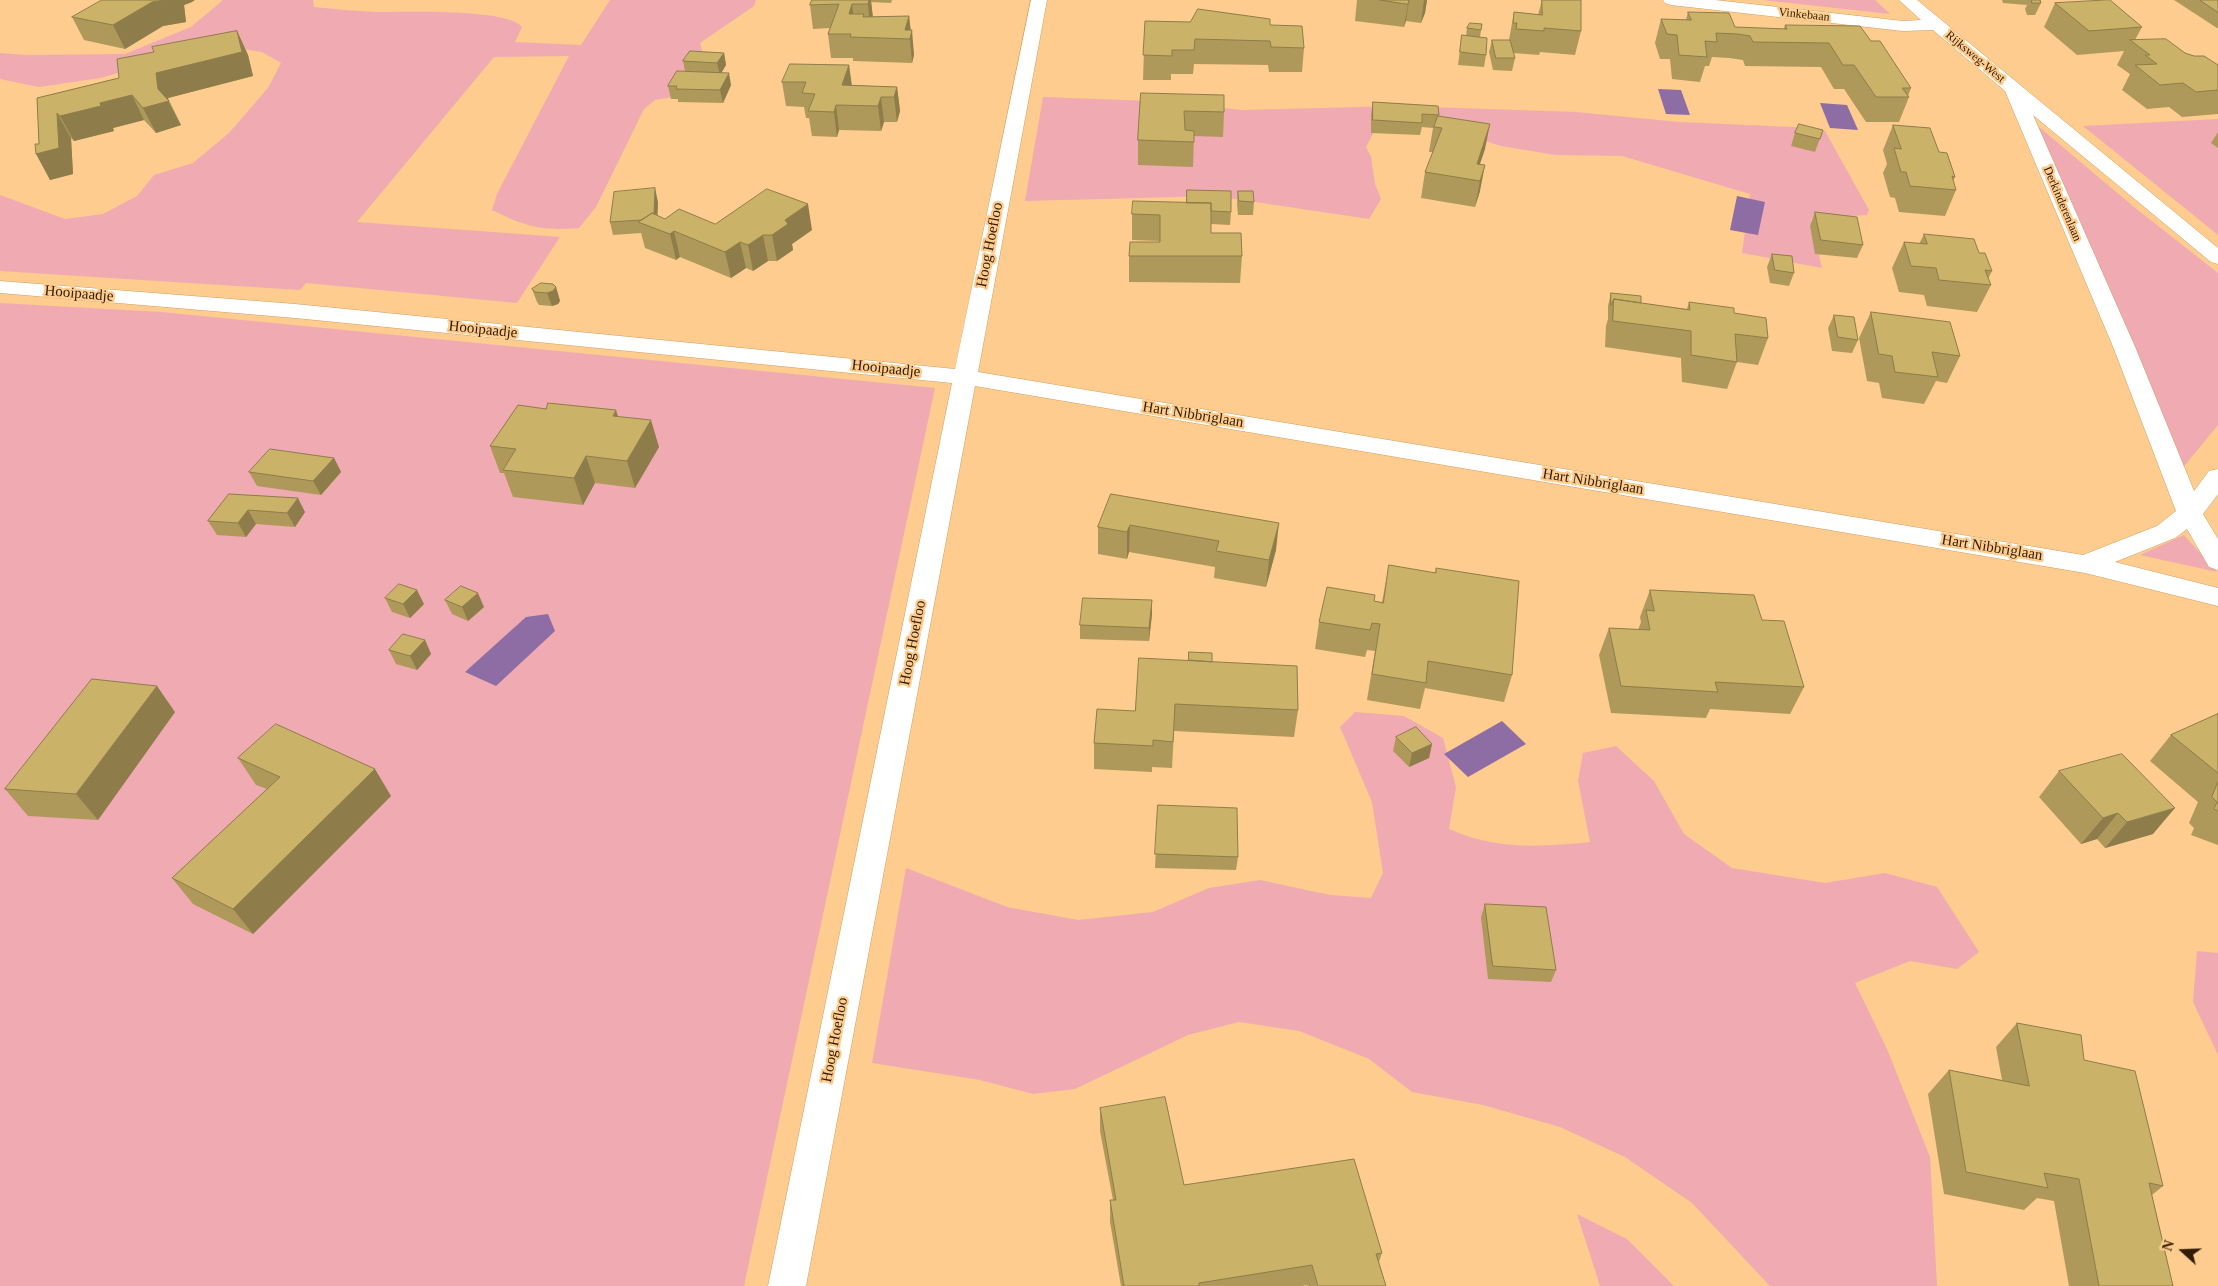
<!DOCTYPE html>
<style>
body{margin:0}
#map{position:relative;width:2218px;height:1286px;overflow:hidden;background:#fecc8e;font-family:"Times New Roman",serif}
canvas{display:block}
.north{position:absolute;left:2158px;top:1226px;width:50px;height:50px;-webkit-text-stroke:4px #fecc8e;paint-order:stroke;rotate:290deg;font-size:14px;font-weight:700;line-height:20px;text-align:center;color:#301d04}
.north::after{content:'';display:block;margin:auto;width:18px;height:22px;background:#301d04;clip-path:polygon(50% 0,100% 100%,50% 72%,0 100%)}
</style>
<div id="map">
<canvas width="2218" height="1286"></canvas>
<div class="north">N</div>
</div>
<script>
const ctx = document.querySelector('canvas').getContext('2d');
ctx.lineJoin = 'round';
function paint(path, color) {
  ctx.fillStyle = color;
  ctx.fill(path, 'evenodd');
}
function strokePath(path, color, width, dash) {
  ctx.strokeStyle = color;
  ctx.lineWidth = width;
  ctx.lineCap = dash ? 'butt' : 'round';
  ctx.setLineDash(dash || []);
  ctx.stroke(path);
}
function write(font, color, halo, rows, align = 'center') {
  ctx.font = font + ' "Times New Roman",serif';
  ctx.lineWidth = 4.5;
  ctx.setLineDash([]);
  ctx.textBaseline = 'middle';
  ctx.strokeStyle = halo;
  ctx.fillStyle = color;
  for (const [text, x, y, turn = 0] of rows) {
    ctx.save();
    ctx.translate(x, y);
    ctx.rotate((+turn || 0) * Math.PI / 180);
    ctx.textAlign = isNaN(turn) ? turn : align;
    if (halo) ctx.strokeText(text, 0, 0);
    ctx.fillText(text, 0, 0);
    ctx.restore();
  }
}
paint(new Path2D(`
 M223,0h90l1,7c20,2 41,4 61,5 27,0 133,-4 147,15l-7,15 66,3 29,-45h146l-2,6 -54,37 10,38 -32,15 -23,4 -11,9 -48,98 -17,21c-39,3 -52,-1 -87,-18l5,-16 72,-138 -75,1 -137,165 203,15 -43,66 -211,-20 -6,7 -300,-19v-76l65,24 38,-5 34,-18 17,-21 39,-12 36,-30 39,-45 13,-25 -19,-11 -33,-5 -53,10 -76,21 -61,9 -39,-8v-26l27,2 98,-1 66,-27z
 M1762,0h113l15,14z
 M1043,97l108,4 92,9 157,-4 176,6 103,10 136,6 10,3 44,79 -2,5 -56,4 11,49 -80,-15 8,-59 -128,-38 -67,-1 -54,-9 -68,-22 -59,8 -8,15 5,10 4,27 6,15 -12,20 -154,-23 -190,5z
 M2026,116l108,91 84,66v152l-37,45z
 M2218,119v116l-135,-109z
 M0,303l161,9 774,76 -191,898h-744z
 M2184,535l33,37 -77,-17z
 M1355,712l49,4 39,22 13,49 -7,42c45,21 93,18 141,13l-12,-61 5,-28 33,-7 38,35 30,53 48,34 93,15 60,-10 52,14 42,65 -22,17 -47,-8 -55,22 32,66 43,108 7,129h-167l-78,-83 -67,-46 -65,-30 -77,-22 -71,-13 -43,-33 -70,-28 -60,-9 -51,13 -113,54 -42,5 -53,-14 -108,-17 34,-195 101,39 71,13 75,-8 56,-24 51,-8 70,15 41,3 12,-25 -11,-71 -32,-75z
 M2197,951l21,2v102l-25,-53z
 M1577,1214l50,25 47,47h-74z`), '#f0aab2');
paint(new Path2D(`
 M1658,89l23,1 9,25 -24,-1z
 M1820,103l27,2 11,25 -28,-2z
 M1737,196l28,6 -7,33 -28,-5z
 M548,614l7,17 -59,55 -31,-14 61,-55z
 M1502,721l24,23 -58,33 -24,-23z`), '#8e6ca4');
const minor = new Path2D(`
 M1031,0h16l-69,372 1105,183 74,-29 19,-15 -62,-162 -109,-258 -72,-61 -30,1 -232,-26 -6,-2 -2,-3h52l188,21 18,-1 -22,-20h18l301,248v16l-7,-2 -178,-147 103,234 58,142 15,-20 9,-2v25l-15,20 15,25v31l-9,-3 -22,-38 -12,9 -60,24 103,26v18l-133,-33 -1110,-187 -169,900h-38l184,-903 -657,-65 -295,-25v-12l295,23 660,65z`);
strokePath(minor, '#d09f63', 1);
paint(minor, '#fff');
paint(new Path2D(`
 M812,0h80l-1,3 -20,-1 2,15 36,-1 5,39 -2,8 -59,-2v-3h-22l-3,-24 2,-6 -17,1 -3,-24z
 M1357,0h70l-2,13 -4,10 -15,-2 -2,6 -49,-6z
 M1542,0h39v31l-6,24 -35,-3 -1,3 -26,-2 2,5 -3,13 -19,-1 -4,-18 3,-12h17l5,-28 24,3z
 M2002,0h38l1,3 -6,12h-8l-2,-6 2,-4 -24,-2z
 M2174,0h44v28h-1z
 M192,2l-8,3 2,17 -23,4 -38,23 -41,-9 -12,-23z
 M2055,3l87,24 -7,13 50,13 33,12v49l-36,3 -13,-10 -22,2 -25,-19 8,-16 -13,-9 7,-14 -47,4 -33,-28z
 M1688,12l47,15 49,2 1,-4 86,16 40,47 -3,8 1,1 -10,25h-33l-22,-33h-10l-13,-22 -76,-1 -2,-6 -14,-2 -17,-1 -3,9h-4l-5,16 -28,-3 -2,-20h-10l-5,-16 6,-24 25,1z
 M1145,21l125,4 34,23 -2,24h-33l-1,-7 -74,-1 -1,10h-22v6h-28z
 M1482,24l-2,13 6,18 -2,12 -26,-2 4,-30 4,1 1,-8z
 M237,31l11,24 5,21 -85,22 13,27 -25,8 -12,-13 -31,8 1,3 -40,10 -3,-3 2,36 -23,6 -11,-36 -2,-46 82,-20 35,-26z
 M724,53l2,12 -5,8 10,12 -8,18 -45,-1v-3h-7l-3,-13 17,-15 -2,-10z
 M849,65l3,20 45,2 3,24 -3,11h-13l-3,9 -42,-1 -2,7 -25,-1 -3,-18h-3l-2,-11 -18,-1 -4,-24z
 M1141,93l83,19 -1,25 -29,-1 -1,31 -55,-2v-25z
 M1373,102l65,4 1,10 46,33 -5,15v27l-5,16 -54,-9 4,-26 8,-20h-4l4,-24 -11,-1 -2,8 -49,-2v-18z
 M1893,125l46,27 16,25 -2,4 3,9 -11,26 -46,-4 -4,-14 -5,-1 -7,-24 4,-9 -4,-14z
 M1823,130l-8,22 -24,-6 4,-13z
 M2218,132v16l-7,-5z
 M1187,190l44,22 -1,13 -19,-1v9l31,23 -2,27 -111,-1v-26l30,-14v-1l-27,-1v-26l54,-11z
 M1238,191l16,11 -1,13h-15l-1,-11z
 M658,202l-1,14 8,3 50,5 97,6 -20,14 1,6 -16,11h-9l-15,10 -7,-3 -15,10 -51,-21 -4,3 -31,-12 -4,-15 -28,2 -3,-13z
 M1815,212l48,33 -6,13 -42,-4 -5,-28z
 M1924,234l55,19 13,18 -4,8 3,6 -14,27 -50,-6 -3,-11 -25,-3 -7,-24 12,-26 15,2z
 M1772,254l22,19 -5,13 -19,-3 -3,-16z
 M556,287l4,14 -2,3 -6,2 -13,-1 -2,-3 -5,-13z
 M1611,293l30,10 46,6 2,-7 45,11 34,25 -10,27 -21,-3 -10,27 -45,-7 -1,-24 -76,-11 1,-21 2,-7v-13z
 M1871,312l89,44 -13,27 -11,-2 -12,23 -42,-6 -3,-15 -12,-2 -8,-43z
 M1834,315l24,25 -6,13 -20,-2 -4,-23z
 M618,416l41,31 -24,41 -40,-5 -12,22 -70,-8 -9,-24h-4l-10,-27z
 M334,458l7,14 -20,23 -64,-9 -8,-14z
 M229,494l76,18 -10,15 -39,-3 -10,13 -29,-2 -9,-14z
 M1111,494l165,56 -10,37 -52,-9 1,-11 -86,-15 -2,7 -29,-5v-27z
 M1389,565l46,8 1,-5 76,107 -8,27 -79,-14 -5,21 -53,-9 8,-49 -8,-1 -2,7 -50,-8 4,-27 55,-21 8,1z
 M1650,590l112,30 42,67 -14,27 -80,-5 -4,9 -95,-5 -12,-58 10,-27 29,2 3,-8 -1,-5z
 M385,598l39,6 -14,14 -18,-6z
 M445,600l39,7 -16,14 -16,-7z
 M1152,614l-3,27 -69,-2v-14z
 M425,640l6,14 -14,16 -21,-6 -7,-14z
 M1212,662l86,48 -4,27 -120,-6 -2,37 -20,-1v5l-58,-3v-26l41,-32z
 M175,712l-77,108 -70,-4 -23,-27z
 M2218,714v131l-27,-10 3,-7 -5,-5 9,-21 -48,-41 21,-26z
 M1396,737l36,7 -3,14 -20,9 -16,-16z
 M238,758l153,38 -138,138 -60,-30 -21,-26 95,-89 -11,-4z
 M2059,771l94,63 -48,14 -8,-9 -16,5 -42,-47z
 M1158,805l80,52 -2,13 -81,-2z
 M1485,904l71,66 -5,12 -63,-3 -7,-62z
 M2017,1023l67,37 79,126 -11,9 21,91h-104l-15,-85 -17,-3 -13,12 -80,-16 -16,-100 21,-24 53,10 -6,-33z
 M1100,1108l84,77 198,68 -3,9 7,24h-79v-1l-5,1h-181l-11,-64v-22h3l-13,-69z`), '#af995a');
paint(new Path2D(`
 M165,0h30l-3,2 -8,3 2,17 -23,4 -38,23 -12,-24 39,-23z
 M869,0h2l2,20 -3,8 -2,-24z
 M1409,0l-3,21 -2,6 4,-23z
 M1424,0h3l-2,13 -4,10z
 M852,4l3,24 -3,10 -3,-24z
 M909,16l2,19 1,-5 2,25 -2,8 -2,-24 -5,-9z
 M237,31l11,24 5,21 -85,22v3l13,24 -25,8 -13,-25 13,-35z
 M724,53l2,12 -6,10 -3,-12z
 M849,65l3,25 -10,-5z
 M729,73l2,12 -8,18 -3,-13z
 M897,87l3,24 -3,11 -3,-25z
 M132,95l12,25 -31,8 1,3 -40,10 -14,-25 40,-13z
 M881,97l3,25 -3,9 -3,-25z
 M836,105l3,25 -2,7 -3,-25z
 M57,113l14,25 2,36 -23,6 -14,-26z
 M1490,124l-5,25 -11,31 3,-16z
 M1485,165l-5,26 -5,16 5,-26z
 M655,188l3,14 -1,27 -4,-10z
 M808,204l4,26 -20,14 1,6 -16,11 -5,-26 13,-15z
 M674,231l6,26 -4,3 -6,-26z
 M763,235l5,26 -15,10 -5,-26z
 M740,242l6,26 -15,10 -6,-26z
 M556,287l4,14 -2,3 -6,2 -5,-13z
 M616,410l8,27 -11,-21z
 M651,420l8,27 -24,41 -8,-27z
 M586,456l9,27 -12,22 -9,-27z
 M334,458l7,14 -20,23 -8,-14z
 M298,498l7,14 -10,15 -8,-14z
 M248,510l8,14 -10,13 -8,-14z
 M1279,523l-3,27 -10,37 3,-27z
 M1130,525l-1,27 -2,7v-27z
 M417,590l7,14 -14,14 -7,-14z
 M478,593l6,14 -16,14 -6,-14z
 M1152,600v14l-3,27v-13z
 M425,640l6,14 -14,16 -7,-14z
 M157,686l18,26 -77,108 -22,-26z
 M1432,744l-3,14 -20,9 3,-14z
 M375,769l16,27 -138,138 -20,-25z
 M2175,808l-22,26 -48,14 22,-26z
 M2118,813l-21,26 -16,5 22,-26z`), '#8e7d4a');
const building = new Path2D(`
 M102,0h63l-13,2 -39,23 -41,-8z
 M812,0h57l-1,4h-16l-3,10h15l-1,3 46,-1 -4,14h7l-2,9 -60,-2 1,-3h-23l11,-30 -29,1z
 M1380,0h29l-1,4z
 M1542,0h39v31l-37,-3v3l-28,-2 1,-6h-4l1,-11 28,3z
 M2032,0h8l1,3h-9z
 M2110,0l32,27 -53,4 -34,-28z
 M2200,0h18v12z
 M1198,9l72,10v6l32,1 2,22 -33,-1 -1,-6 -75,-2 -1,11h-22v6l-29,-1 2,-34 45,1z
 M1688,12l41,1 6,14 52,2 -2,-4 75,1 11,15h9l31,47h-9l7,9h-33l-22,-32h-11l-14,-22 -76,-1 -3,-6 -13,-2 -21,-1 1,9 -12,-1 2,16 -28,-2 -2,-20 -10,-1 -6,-15 30,1z
 M1470,23l12,1 -1,6 -14,-2z
 M237,31l5,21 -86,21 2,16 11,12 -26,7 -11,-13 -32,8 1,3 -41,10 -3,-3 2,35 -23,6 -1,-10h4l-2,-46 82,-20 -2,-19 37,-7 -2,-5z
 M1462,35l25,3 -1,17 -26,-3z
 M2166,39l19,14 9,3h10l14,9v25l-22,2 -13,-9 -23,2 -25,-20 22,-1 -12,-9h5l-20,-15z
 M1492,40h18l5,18h-19z
 M690,51l34,2 -7,10 -34,-2z
 M790,64l59,1 -7,20 55,2 -3,10h-13l-3,9 -42,-1 -2,7 -26,-1 7,-17 -13,-1 4,-11h-24z
 M677,71l52,2 -9,17 -44,-1 1,-3h-9z
 M1141,93l83,2v17l-40,-1 1,19 9,1v11l-56,-2z
 M1373,102l65,4 1,9 -17,-1v9l-49,-3z
 M1438,116l52,8 -13,40 8,1 -5,16 -55,-9 17,-44 -8,-1z
 M1799,124l24,6 -3,9 -25,-6z
 M1893,125l37,3 9,24 8,1 8,24 -3,-1 4,14 -46,-4 -4,-14h-5l-7,-24 7,1z
 M655,188l-1,26 -2,-1 -10,7 -32,2 4,-30z
 M767,189l41,15 -23,16 3,4 -16,11h-9l-15,10 -8,-3 -15,10 -51,-21 -4,3 -32,-12 14,-9 13,6 14,-10 36,15z
 M1187,190l44,1v21l-20,-1v-8h-24z
 M1238,191h15l1,11 -15,-1z
 M1133,201l78,2v30h30l1,23h-113l1,-14h30v-27l-28,-1z
 M1815,212l42,5 6,28 -42,-5z
 M1924,234l50,5 5,14h6l7,18 -7,-1 6,15 -52,-5 -3,-12 -25,-2 -7,-24 23,2z
 M1772,254l20,2 2,17 -19,-3z
 M541,283l12,1 3,3 -3,4 -6,2 -12,-1 -3,-3z
 M1611,293l30,3v7l-27,-4 -3,6z
 M1614,299l76,11 -1,-8 45,6v5l32,5 2,20 -33,-4 2,28 -46,-7v-24l-78,-10z
 M1871,312l79,10 10,34 -28,-4 6,25 -43,-5 -3,-16 -13,-2z
 M1834,315l20,2 4,23 -20,-3z
 M548,403l68,7 -3,6 38,4 -24,41 -41,-5 -12,22 -71,-8 13,-21 -26,-3 28,-41 28,4z
 M270,449l64,9 -21,23 -64,-9z
 M229,494l69,4 -11,15 -39,-3 -10,13 -30,-2z
 M1111,494l168,29 -10,37 -53,-9 3,-10 -89,-16 -3,7 -29,-5z
 M1389,565l47,8v-5l83,13 -7,94 -84,-14 -2,22 -54,-9 8,-50 -8,-1 -2,7 -51,-8 8,-35 48,8 -1,6 9,2z
 M399,584l18,6 -14,14 -18,-6z
 M461,586l17,7 -16,14 -17,-7z
 M1650,590l104,5 8,25 22,1 20,66 -89,-5 3,10 -97,-6 -12,-58 41,2 -4,-20 8,1z
 M1083,598l69,2 -3,28 -69,-3z
 M403,634l22,6 -15,16 -21,-6z
 M1189,652l23,1v9l-23,-2z
 M1139,658l158,8 1,44 -123,-6 -2,38 -20,-2v6l-59,-3 3,-34 38,2z
 M92,679l65,7 -81,108 -71,-5z
 M2218,714v59l-47,-38z
 M276,724l99,45 -142,140 -61,-31 108,-101 -42,-19z
 M1416,727l16,17 -20,9 -16,-16z
 M2122,754l53,54 -48,14 -9,-9 -15,5 -44,-47z
 M2218,782v29l-4,-2 3,-7 -5,-5z
 M1158,805l79,3 1,49 -83,-3z
 M1485,904l61,3 10,63 -63,-4z
 M2017,1023l64,12 3,25 51,11 28,115 -14,-3 24,103h-74l-20,-107 -35,-6 4,15 -82,-16 -17,-102 80,16z
 M1165,1097l19,88 170,-26 28,94 -6,1 10,32h-68l-6,-21 -113,18v3h-75l-14,-86h6l-16,-92z`);
paint(building, '#cbb269');
strokePath(building, '#8e7d4a', 1);
write('12px', '#301d04', '#fecc8e', [
 ["Vinkebaan",1804,15,6],
 ["Rijksweg-West",1975,57,40],
 ["Derkinderenlaan",2062,204,67]
]);
write('15px', '#301d04', '#fecc8e', [
 ["Hoog Hoefloo",990,245,-79],
 ["Hooipaadje",79,294,5],
 ["Hooipaadje",483,330,6],
 ["Hooipaadje",886,369,6],
 ["Hart Nibbriglaan",1193,415,9],
 ["Hart Nibbriglaan",1593,482,9],
 ["Hart Nibbriglaan",1992,548,9],
 ["Hoog Hoefloo",913,643,-79],
 ["Hoog Hoefloo",835,1040,-79]
]);
</script>
